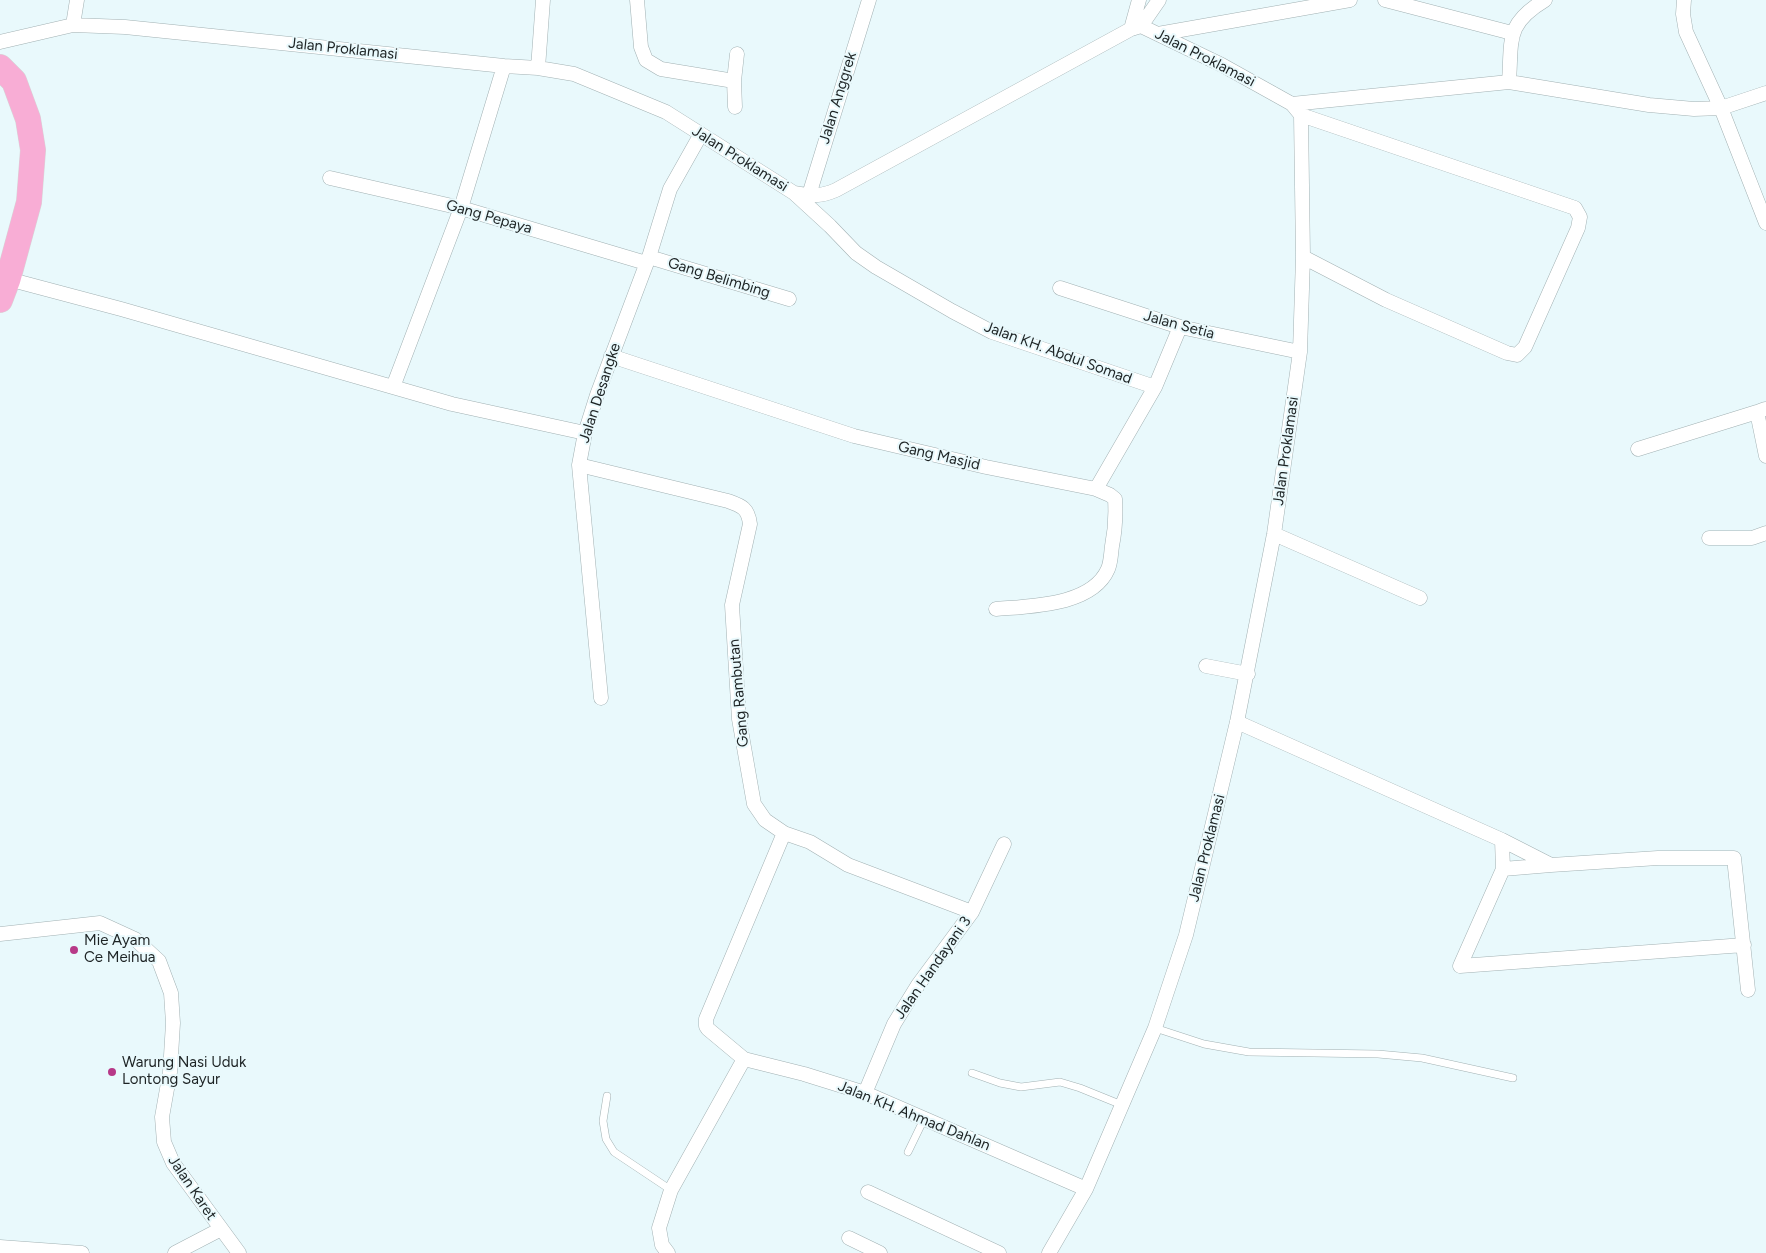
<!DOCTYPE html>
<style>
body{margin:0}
canvas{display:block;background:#e9f9fc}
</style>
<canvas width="1766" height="1253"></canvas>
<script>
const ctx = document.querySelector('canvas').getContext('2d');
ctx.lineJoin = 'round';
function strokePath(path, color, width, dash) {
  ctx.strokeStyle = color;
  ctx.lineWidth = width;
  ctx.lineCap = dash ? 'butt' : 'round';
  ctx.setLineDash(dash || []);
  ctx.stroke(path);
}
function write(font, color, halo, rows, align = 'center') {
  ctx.font = font + ' Figtree,sans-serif';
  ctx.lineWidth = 4;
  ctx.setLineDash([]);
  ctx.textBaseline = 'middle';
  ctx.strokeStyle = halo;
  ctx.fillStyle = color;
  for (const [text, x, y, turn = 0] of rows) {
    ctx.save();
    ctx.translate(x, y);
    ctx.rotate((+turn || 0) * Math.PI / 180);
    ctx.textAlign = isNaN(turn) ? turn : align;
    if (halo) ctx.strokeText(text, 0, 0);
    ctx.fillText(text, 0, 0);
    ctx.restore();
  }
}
const lane = new Path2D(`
 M1155,1028l49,16 45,8 129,2 44,4 91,20
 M972,1073l28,10 21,4 39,-5 20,6 42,17
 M607,1096l-4,25 3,18 8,13 57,38
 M908,1152l16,-33`);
const street = new Path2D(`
 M637,0l4,47 5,13 15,9 73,12
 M1385,0l127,33
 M1684,0l-1,14 3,18 35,76 45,115
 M73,25l4,-25
 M1141,26l18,-26
 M1131,29l8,-29
 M1158,34l192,-34
 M0,42l73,-17 52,2 379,39 34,2 36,6 92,38 128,81c17,3 26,4 42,-3l295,-161 10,-3 81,39 70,39 9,11 2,142 -3,95 -26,182 -37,188 -51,213 -31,93 -69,161 -37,64
 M538,68l5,-68
 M1509,82c3,-42 -4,-58 36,-82
 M1292,104l217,-22 140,23 45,4 27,-1 45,-15
 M735,107l-1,-26 3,-27
 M1301,115l274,93 5,9 -2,11 -53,119 -8,8 -10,-2 -121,-53 -83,-43
 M330,178l131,30 185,55
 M794,193l36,33 26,27 20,14 76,44 40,21 163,55
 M809,195l60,-195
 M649,257l140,42
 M8,279l113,30 331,95 133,29
 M1060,288l120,39 120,25
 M611,356l243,80 132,31 110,22 59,-102 25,-60
 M393,387l68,-179 43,-142
 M1765,409l-8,3 9,44
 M1638,449l119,-37
 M579,465l149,36c14,5 20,7 22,23l-18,81 7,114 15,85 11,16 19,13 26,9 38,23 124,47
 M1274,534l146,64
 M1709,538h43l14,-5
 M996,609c34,-3 96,-3 112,-40 3,-7 3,-16 4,-23 3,-15 4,-31 3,-47l-5,-4 -14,-6
 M1206,666l42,8
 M601,698l-22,-233 6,-32 12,-38 52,-138 21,-68 31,-55
 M1237,722l265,118 49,25 107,-7h76l14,132
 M1502,840l1,29 48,-4
 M1503,869l-43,97 284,-21
 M0,934l100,-11 35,16 24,22 12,32 2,30 -3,49 -8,45 2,25 9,21 66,90
 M744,1059l-36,-30 -2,-3v-7l78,-186
 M865,1093l29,-69 24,-39 54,-73 32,-68
 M868,1192l131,61
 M849,1238l31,15
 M0,1247l82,6
 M175,1253l46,-24
 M668,1253l-6,-8 -3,-17 12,-38 73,-131 60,15 61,19 221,96`);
const highway = new Path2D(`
 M0,67l14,14 14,38 5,31 -4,52 -21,77 -8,21`);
strokePath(lane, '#a2b1b3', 8);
strokePath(street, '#a2b1b3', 15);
strokePath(highway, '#d6d7d8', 26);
strokePath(lane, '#fff', 7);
strokePath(street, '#fff', 14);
strokePath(highway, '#f8add5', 25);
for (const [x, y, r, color] of [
 [74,950,5,"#b73988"],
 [112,1072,5,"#b73988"]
]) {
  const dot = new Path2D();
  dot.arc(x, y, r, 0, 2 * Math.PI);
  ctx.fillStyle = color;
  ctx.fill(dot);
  strokePath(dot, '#e9f9fc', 2);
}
write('15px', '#1d2324', '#e9f9fc', [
 ["Jalan Proklamasi",343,49,6],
 ["Jalan Proklamasi",1205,58,27],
 ["Jalan Anggrek",838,98,-73],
 ["Jalan Proklamasi",740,159,32],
 ["Gang Pepaya",489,217,16],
 ["Gang Belimbing",719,278,17],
 ["Jalan Setia",1179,325,15],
 ["Jalan KH. Abdul Somad",1058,353,20],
 ["Jalan Desangke",600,393,-72],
 ["Jalan Proklamasi",1286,451,-82],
 ["Gang Masjid",939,456,13],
 ["Gang Rambutan",739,693,-95],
 ["Jalan Proklamasi",1207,848,-76],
 ["Jalan Handayani 3",933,968,-55],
 ["Jalan KH. Ahmad Dahlan",914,1116,22],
 ["Jalan Karet",192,1188,56]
]);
write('15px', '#1d2324', '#e9f9fc', [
 ["Mie Ayam",84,941],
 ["Ce Meihua",84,958],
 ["Warung Nasi Uduk",122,1063],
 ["Lontong Sayur",122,1080]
], 'left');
</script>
